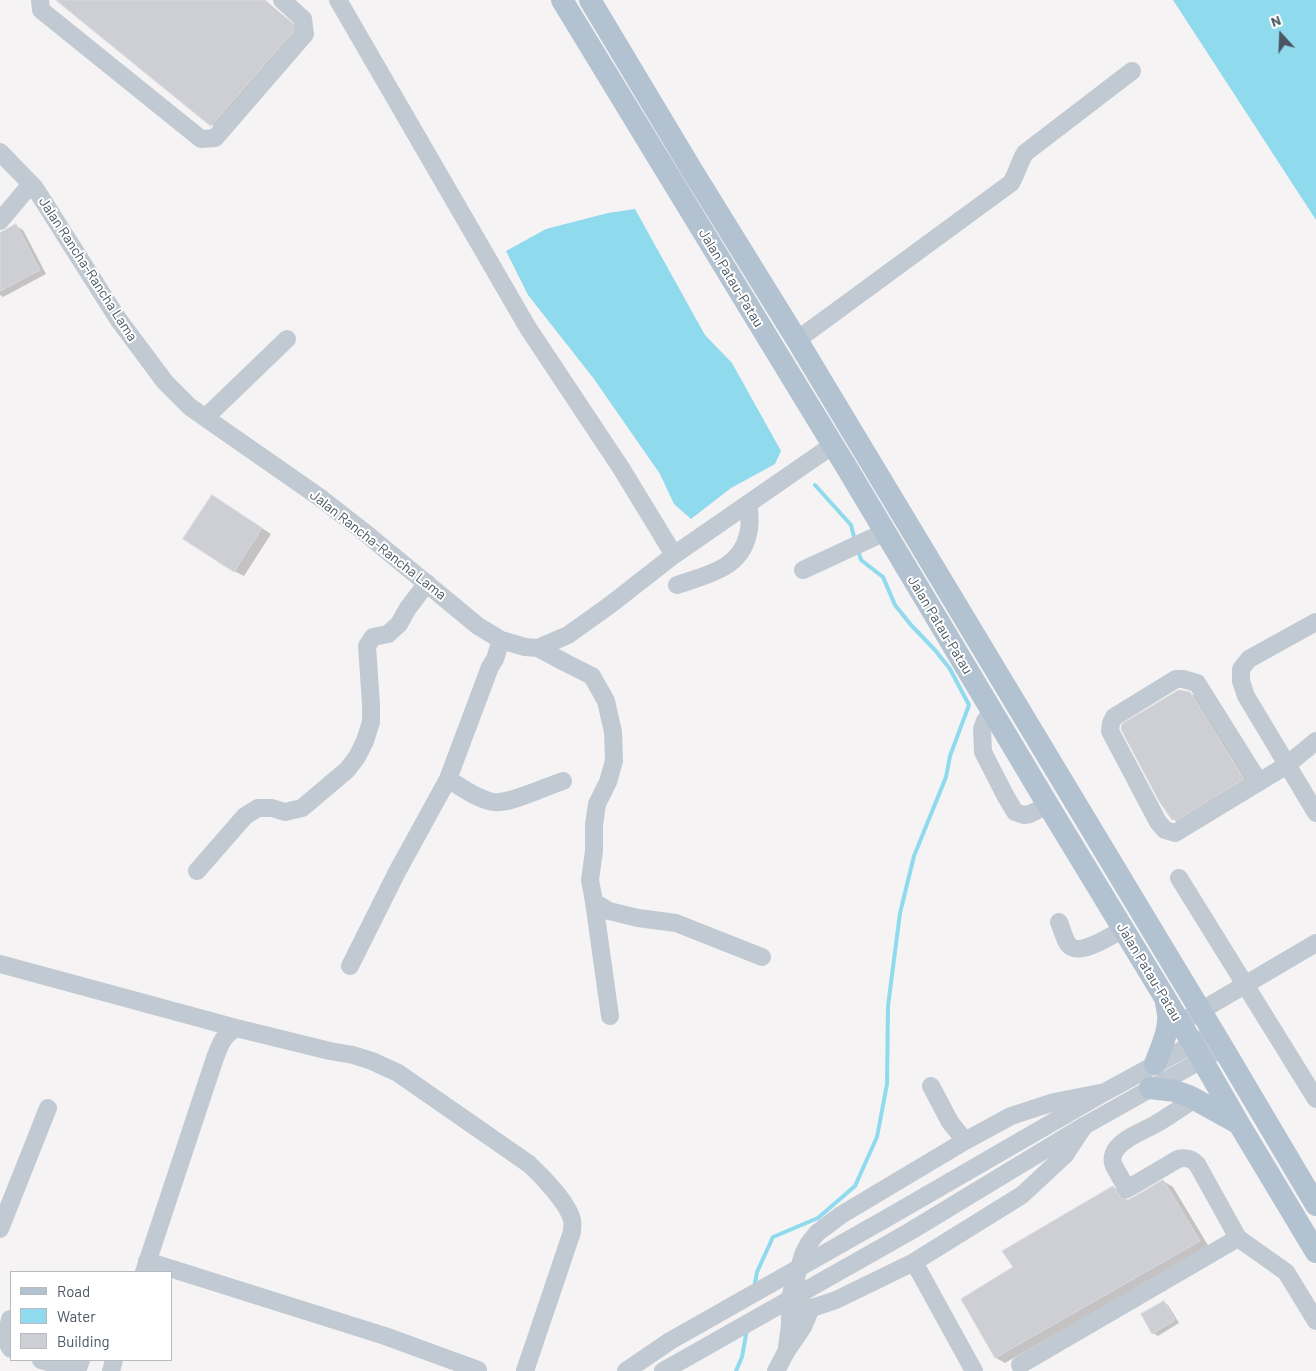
<!DOCTYPE html>
<style>
body{margin:0}
#map{position:relative;width:1316px;height:1371px;overflow:hidden;background:#f5f3f3;font-family:Barlow,sans-serif}
canvas{display:block}
.legend{position:absolute;left:10px;top:1271px;width:162px;height:90px;box-sizing:border-box;background:#fff;border:1px solid #b7bbc0;margin:0;padding:6px 9px;list-style:none;font-size:15px;color:#4a5661}
.legend li{display:flex;align-items:center;gap:10px;height:25px}
.legend b{width:25px;border:1px solid #b7bbc0}
.north{position:absolute;left:1256px;top:10px;width:50px;height:50px;-webkit-text-stroke:4px #fff;paint-order:stroke;rotate:340deg;font-size:14px;font-weight:700;line-height:20px;text-align:center;color:#4a5661}
.north::after{content:'';display:block;margin:auto;width:18px;height:22px;background:#4a5661;clip-path:polygon(50% 0,100% 100%,50% 72%,0 100%)}
</style>
<div id="map">
<canvas width="1316" height="1371"></canvas>
<ul class="legend">
<li><b style="height:6px;background:#b3c2d1"></b>Road</li>
<li><b style="height:14px;background:#90daee"></b>Water</li>
<li><b style="height:14px;background:#cdcfd5"></b>Building</li>
</ul>
<div class="north">N</div>
</div>
<script>
const ctx = document.querySelector('canvas').getContext('2d');
ctx.lineJoin = 'round';
function paint(path, color) {
  ctx.fillStyle = color;
  ctx.fill(path, 'evenodd');
}
function strokePath(path, color, width, dash) {
  ctx.strokeStyle = color;
  ctx.lineWidth = width;
  ctx.lineCap = dash ? 'butt' : 'round';
  ctx.setLineDash(dash || []);
  ctx.stroke(path);
}
function write(font, color, halo, rows, align = 'center') {
  ctx.font = font + ' Barlow,sans-serif';
  ctx.lineWidth = 4;
  ctx.setLineDash([]);
  ctx.textBaseline = 'middle';
  ctx.strokeStyle = halo;
  ctx.fillStyle = color;
  for (const [text, x, y, turn = 0] of rows) {
    ctx.save();
    ctx.translate(x, y);
    ctx.rotate((+turn || 0) * Math.PI / 180);
    ctx.textAlign = isNaN(turn) ? turn : align;
    if (halo) ctx.strokeText(text, 0, 0);
    ctx.fillText(text, 0, 0);
    ctx.restore();
  }
}
paint(new Path2D(`
 M1174,0h142v220l-143,-220z
 M635,209l70,126 27,28 49,88 -6,13 -44,24 -40,31 -17,-15 -14,-30 -66,-95 -66,-84 -22,-44 40,-22 62,-16z`), '#90daee');
paint(new Path2D(`
 M58,0h206l39,31 -81,99 -10,-5z
 M16,226l7,4 23,44 -43,23 -3,-2v-61z
 M222,502l49,32 -27,42 -10,-5z
 M1190,693l10,6 53,85 -70,41 -10,-6z
 M1163,1181l10,6 36,60 -204,116 -9,-5 19,-91 98,-80 10,6 5,8z
 M1164,1302l4,3 11,18 -21,13 -5,-3z`), '#0003');
strokePath(new Path2D(`
 M815,485l36,40 4,16
 M754,1288l3,-16 16,-35 45,-19 37,-32 22,-49 10,-53 1,-78 12,-93 14,-57 32,-79 4,-21 19,-51 -19,-36 -15,-19 -24,-25 -16,-20 -12,-28 -22,-17 -3,-10
 M736,1371l6,-14 5,-28`), '#90daee', 4);
const building = new Path2D(`
 M56,0h209l28,24 1,7 -83,95z
 M16,224l24,46 -40,21v-58z
 M212,495l50,33 -28,44 -51,-33z
 M1179,690l11,2 54,87 -67,41 -1,-2 -4,2 -13,-19 -38,-72 1,-5z
 M1163,1180l37,61 -205,117 -34,-59 52,-32 -11,-16 111,-65 8,12 7,2 4,-2z
 M1164,1301l11,19 -23,14 -11,-20z`);
paint(building, '#cdcfd5');
strokePath(building, '#d7d9de', 1);
strokePath(new Path2D(`
 M40,0l1,10 160,129 14,-1 90,-104 -2,-15 -21,-19
 M338,0l190,328 93,140 53,87
 M0,152l35,36 83,131 47,63 25,25 132,92 41,32 115,95 23,14 24,7 13,1 30,-13 42,-30 64,-50 159,-110
 M0,221l31,-37
 M797,340l214,-157c6,-10 8,-20 14,-30l107,-82
 M206,417l81,-78
 M803,570l82,-38
 M677,585c29,-10 64,-16 71,-51 3,-10 1,-21 1,-31
 M1316,622l-67,37 -8,10v12l5,15 70,117
 M538,648l28,15 26,13 14,25 7,31 1,29 -6,21 -11,22 -3,21v26l-4,29 4,22 15,9 29,7 38,5 86,34
 M992,711l-7,10 -3,8 1,23 22,43 10,17 9,3 6,-1 18,-9
 M448,779c13,8 29,20 45,23 15,3 54,-16 70,-21
 M1259,782l-62,-99 -14,-4h-7l-62,38 -3,6 -1,8 48,91 7,8 10,3 112,-68 29,-24
 M197,871l48,-55 13,-8h14l13,4 17,-4 45,-38 10,-13 8,-16 6,-19v-18l-4,-58 6,-9 15,-3 11,-10 9,-16 19,-25
 M1179,878l137,221
 M594,902l16,114
 M1059,922c3,7 5,16 9,22 10,14 44,-9 55,-15
 M0,964l236,64
 M350,966l47,-94 51,-93 42,-112 5,-8 6,-19
 M1180,1023l136,-80
 M931,1086l19,36 15,19
 M1194,1099c-13,9 -26,18 -40,26 -11,6 -28,12 -37,23 -4,5 -6,12 -3,18l13,23 51,-30c8,-2 13,-1 19,5l41,74 48,34 30,49
 M1084,1126l-19,29 -43,40 -108,67 -78,38 -18,6 -7,2 -10,-1 -11,-10 14,-45 5,-9 8,-10 24,-18 124,-74 46,-25 43,-14 51,-10
 M0,1229l48,-121
 M147,1261l238,75 93,34
 M914,1262l60,109
 M144,1272l71,-214c5,-13 8,-23 21,-30l94,23 23,4 19,6 26,12 131,91c13,12 39,39 43,56 1,4 0,8 0,12l-47,139
 M10,1319c-2,10 -6,22 1,30
 M787,1347l3,-22v-28
 M41,1360l32,9 6,-3 2,-6
 M1020,1365l218,-127
 M111,1371l3,-11
 M626,1371l44,-30 224,-127 211,-122 99,-54
 M663,1371l246,-139 175,-106 139,-78
 M776,1371l10,-19 17,-25 8,-19`), '#c1cad2', 18);
strokePath(new Path2D(`
 M562,0l285,468 201,337 145,239 46,80 77,128
 M590,0l103,172 104,168 426,708 93,157
 M1155,1064c5,-14 12,-27 13,-42 1,-6 -1,-13 -2,-19
 M1150,1088l25,3 14,5 47,26`), '#b3c2d1', 22);
write('14px', '#4a5661', '#fff', [
 ["Jalan Rancha-Rancha Lama",88,269,57],
 ["Jalan Patau-Patau",731,278,59],
 ["Jalan Rancha-Rancha Lama",378,545,38],
 ["Jalan Patau-Patau",940,625,59],
 ["Jalan Patau-Patau",1149,972,59]
]);
</script>
